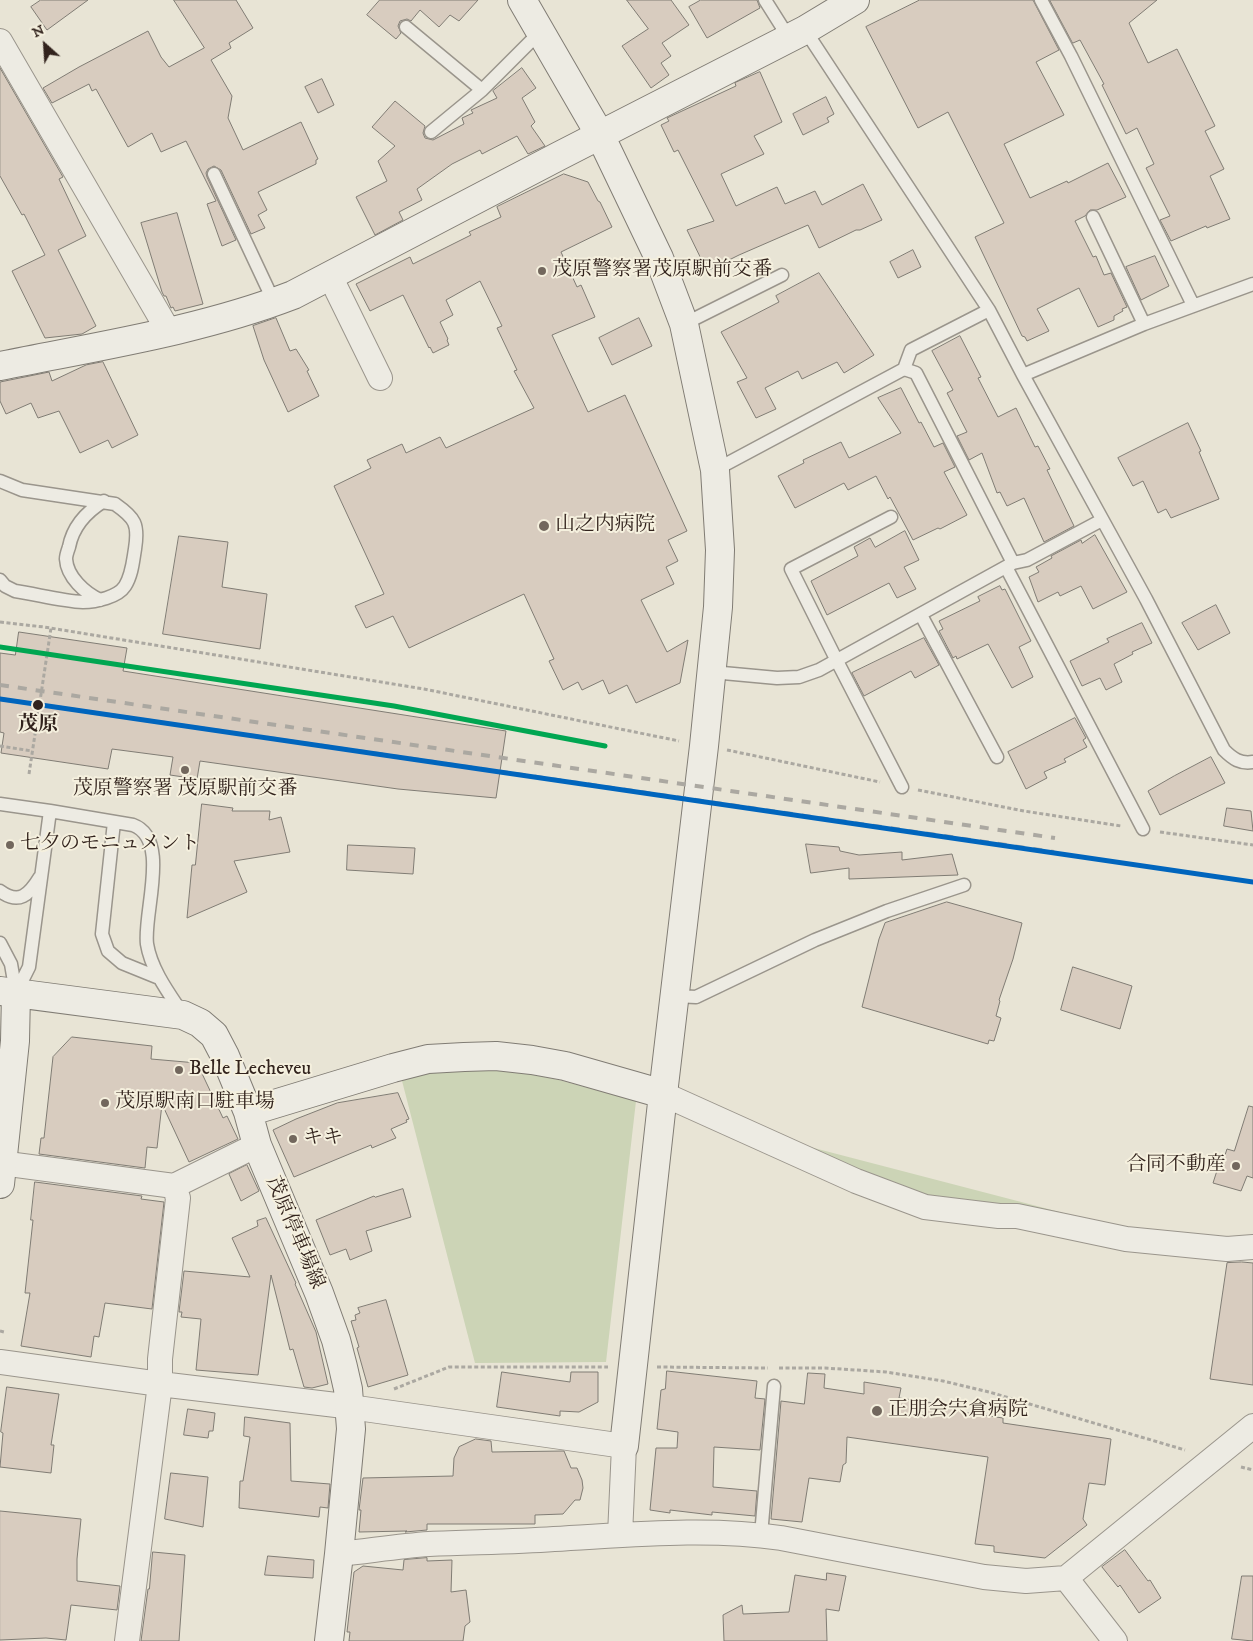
<!DOCTYPE html>
<meta charset="utf-8">
<style>
body{margin:0}
#map{position:relative;width:1253px;height:1641px;overflow:hidden;background:#e8e4d5;font-family:"IM FELL DW Pica",serif}
canvas{display:block}
.north{position:absolute;left:20px;top:20px;width:50px;height:50px;-webkit-text-stroke:4px #f5f0de;paint-order:stroke;rotate:334deg;font-size:14px;font-weight:700;line-height:20px;text-align:center;color:#32231d}
.north::after{content:'';display:block;margin:auto;width:18px;height:22px;background:#32231d;clip-path:polygon(50% 0,100% 100%,50% 72%,0 100%)}
</style>
<div id="map">
<canvas width="1253" height="1641"></canvas>
<div class="north">N</div>
</div>
<script>
const ctx = document.querySelector('canvas').getContext('2d');
ctx.lineJoin = 'round';
function paint(path, color) {
  ctx.fillStyle = color;
  ctx.fill(path, 'evenodd');
}
function strokePath(path, color, width, dash) {
  ctx.strokeStyle = color;
  ctx.lineWidth = width;
  ctx.lineCap = dash ? 'butt' : 'round';
  ctx.setLineDash(dash || []);
  ctx.stroke(path);
}
function write(font, color, halo, rows, align = 'center') {
  ctx.font = font + ' "IM FELL DW Pica","Noto Serif JP",serif';
  ctx.lineWidth = 4;
  ctx.setLineDash([]);
  ctx.textBaseline = 'middle';
  ctx.strokeStyle = halo;
  ctx.fillStyle = color;
  for (const [text, x, y, turn = 0] of rows) {
    ctx.save();
    ctx.translate(x, y);
    ctx.rotate((+turn || 0) * Math.PI / 180);
    ctx.textAlign = isNaN(turn) ? turn : align;
    if (halo) ctx.strokeText(text, 0, 0);
    ctx.fillText(text, 0, 0);
    ctx.restore();
  }
}
paint(new Path2D(`
 M448,1067l53,1 58,12 77,21 -30,261 -131,1 -74,-286z
 M787,1141l361,94 -222,-35z`), '#ccd4b6');
const building = new Path2D(`
 M41,0h47l-41,30 -16,-23z
 M174,0h62l17,28 -24,15 2,5 -20,12 21,36 -4,22 15,32 58,-28 17,37 -2,1v4l-58,28 9,18 -9,5 7,13 -14,6 -30,-64 -7,-4 -6,3 -2,4 1,4 29,63 -14,6 -15,-42 9,-3 -30,-60 -25,11 -9,-19 -24,14 -32,-58 -4,2 -3,-7 -37,19 -9,-15 36,-21 69,-36 13,26 8,10 35,-19z
 M380,0h98l-19,21 -9,-6 -11,12 -19,-17 -9,11 -4,-2 -7,2 -2,5 3,7 -5,6 -29,-24z
 M627,0h44l18,25 -27,18 9,13 -10,7 8,12 -18,13 -29,-42 26,-17z
 M701,0h56l3,8 -53,30 -18,-31z
 M920,0h113l26,50 -23,12 28,53 -60,29 26,54 37,-17 1,2 40,-20 18,34 -29,13h-7l-5,6 -10,5 18,36 3,-1 8,19 7,-2 16,34 -5,2 1,2 -9,5v4l-16,7 -19,-39 -42,21 12,22 -22,10 -2,-4 -3,-1 -47,-99 29,-14 -56,-111 -30,16 -52,-101z
 M1050,0h107l-28,23 19,40 29,-14 38,77 -10,5 19,38 -14,7 20,43 -23,9 -1,-2 -35,15 -11,-21 10,-4 -24,-48 8,-4 -17,-36 -11,6 -24,-49 2,-1 -24,-44 -7,3z
 M0,68l63,109 -4,2 27,57 -28,14 38,76 -14,8 -37,4 -33,-67 33,-16 -21,-41 -2,1 -22,-39z
 M522,68l14,20 -14,10 13,24 -4,4 14,20 -17,8 -11,-18 -35,18 -2,-4 -28,14 -35,25 5,11 -23,12 4,8 -28,15 -19,-38 31,-16 -9,-20 17,-15 -23,-19 23,-26 30,25 -2,7 2,5 8,2 31,-16 -2,-6 11,-5 -2,-3 26,-12 -4,-7z
 M760,72l22,50 -28,14 10,18 -43,20 15,32 41,-19 8,17 30,-13 7,14 41,-21 19,36 -22,10h-4l-37,18 -11,-23 -69,30 -32,16 -20,-41 27,-9 -36,-71 -4,2 -13,-27 8,-4 -2,-3 69,-32 -1,-3z
 M322,79l12,26 -16,8 -13,-26z
 M826,97l8,17 -7,4 2,4 -26,13 -10,-21z
 M564,174l24,8 10,19 2,1 12,25 -51,25 16,35 4,-2 14,32 -43,18 36,77 37,-17 62,136 -19,9 10,21 -12,6 8,17 -33,16 26,52 21,-12 -8,43 -44,20 -9,-18 -18,9 -6,-14 -21,10 -4,-8 -15,8 -14,-29 5,-2 -30,-65 -115,54 -16,-32 -27,12 -11,-22 29,-12 -50,-108 37,-18 -4,-8 35,-16 4,9 34,-16 6,11 88,-40 -20,-37 3,-1 -20,-42 5,-2 -22,-45 -34,19 7,15 -13,7 8,17 -1,1 2,5 -16,8 -3,-6 -1,1 -26,-53 -33,16 -14,-27 54,-27 3,7 58,-29 -2,-3 32,-15 -4,-10z
 M177,213l26,91 -28,7 -2,-4 -2,1 -5,-12h-2l-2,-4 -21,-69z
 M913,250l8,17 -23,11 -8,-16z
 M1155,256l14,30 -28,14 -15,-33z
 M819,273l55,82 -30,18 -7,-11 -35,17 -4,-8 -33,17 11,21 -20,9 -19,-36 10,-4 -26,-46 58,-30 -3,-6z
 M276,318l14,33 6,-2 13,21 -2,1 12,25 -31,16 -24,-52 -11,-34z
 M639,318l13,28 -40,19 -13,-27z
 M960,336l21,41 -3,1 20,39 18,-9 19,39 3,-1 12,23 -3,1 27,56 -30,16 -20,-44 -17,8 -7,-14 -3,1 -15,-40 -13,7 -12,-24 10,-4 -20,-39 6,-3 -21,-39z
 M103,362l35,73 -26,13 -4,-8 -28,13 -21,-42 -21,7 -7,-15 -25,11 -6,-13v-19l49,-10 3,9 34,-16z
 M901,388l18,35 2,-1 13,25 9,-4 12,24 -11,5 23,43 -27,14 -2,-1 -25,12 -23,-43 -2,2 -12,-23 -28,14 -4,-7 -49,25 -17,-32 26,-13 -1,-3 38,-18 8,16 52,-25 -23,-35z
 M1188,423l13,28 -2,1 20,47 -48,19 -5,-9 -8,4 -15,-32 -10,5 -15,-28z
 M905,531l14,29 -15,7 12,22 -19,9 -8,-15 -62,32 -16,-34 47,-25 -4,-9 16,-9 5,9z
 M1095,535l32,57 -34,17 -12,-23 -21,10 -2,-4 -20,10 -9,-25 10,-5 -3,-5 16,-9 -1,-2 30,-16 1,3z
 M179,536l49,6 -6,45 45,7 -7,55 -97,-15z
 M1000,586l2,4 3,-1 26,52 -12,6 14,30 -21,11 -24,-44 -31,15 -1,-3 -3,2 -14,-27 4,-2 -4,-8 41,-20 -2,-4z
 M1216,605l14,28 -32,17 -16,-27z
 M1142,623l10,20 -20,9 1,2 -19,10 8,18 -16,8 -6,-12 -18,8 -12,-25 39,-19 -2,-3z
 M19,632l108,16 -4,23 383,60 -10,67 -98,-9 -198,-28 -3,18 -27,-4 3,-18 -61,-8 -4,20 -107,-16 3,-20 -4,-1v-79l15,2z
 M924,638l15,27 -24,13 -4,-7 -47,25 -12,-23z
 M1075,718l11,20 -3,2 4,7 -23,12 2,3 -22,10 3,6 -21,11 -18,-37z
 M1211,757l14,26 -65,32 -12,-24 26,-15z
 M202,804l31,4 -1,3h38l-1,9 12,-3 9,35 -56,9 13,31 -60,26 5,-53h3z
 M1227,808l24,3 2,20 -29,-5z
 M806,844l33,3 1,4 19,4 43,-3v8l50,-6 6,21 -109,4v-11l-38,5z
 M348,845l67,3 -2,26 -66,-4z
 M947,902l75,21 -9,36 -14,41 1,1 -4,15 5,2 -7,23 -5,-1 -1,4 -126,-37 17,-68 6,-16z
 M1073,967l59,19 -12,43 -59,-19z
 M72,1037l80,9 -1,13 46,4 26,55 4,-2 11,23 -49,23 -27,-58 -5,44 -10,-1 -2,21 -106,-14 2,-16h3l9,-81z
 M398,1093l11,26 -3,1 1,2 -16,7 5,9 -24,10 -1,-3 -77,32 -21,-47 23,-11 41,-16z
 M1249,1106l4,1v71l-6,-2 -6,15 -28,-8 9,-28h3l2,-6 7,2z
 M247,1165l12,26 -18,10 -12,-27z
 M35,1182l107,14 -1,3 23,3 -12,107 -47,-6 -6,34 -5,-1 -3,21 -70,-11 9,-53h-5l8,-73h-2z
 M403,1189l8,28 -45,14 6,20 -22,9 -4,-11 -16,6 -14,-35 58,-24 1,1z
 M266,1218l30,65 -1,1 21,48 12,52 -16,4 -8,-1 -11,-38 -3,1 -19,-75 -13,100 -62,-5 5,-51 -20,-2 1,-5h-3l5,-41 66,6 -18,-39 26,-12 -1,-5z
 M1242,1262l11,1v122l-43,-6 17,-116z
 M386,1300l22,75 -40,12 -11,-39 2,-1 -8,-26 5,-1 -1,-5 5,-2 -2,-5z
 M667,1371l90,10 -2,17 10,1 -5,51 -46,-3 -1,40 44,4 -2,25 -43,-4v3l-42,-5v3l-20,-3 6,-62h21l1,-16 -21,-3 4,-39 4,-1z
 M502,1372l68,10 1,-10h27v30l-19,10 -19,-1v5l-63,-9z
 M808,1373l17,1 -1,14 40,6v-12l37,6 -2,10 63,9 -1,5 42,6v5l108,16 -6,46 -16,-2 -6,36 4,6 -42,33 -51,-6v-6l-19,-2 13,-87 -141,-20 -1,26 -3,2 -3,17 -31,-4 -7,44 -31,-3 10,-118 23,3z
 M7,1387l52,7 -8,51h3l-3,28 -51,-6 3,-34 -2,-1z
 M188,1409l27,4 -2,18h-4l-1,7 -24,-3z
 M245,1417l45,6 1,58 39,3 -2,24 -8,-1 -1,10 -80,-9 1,-27h3l7,-44 -6,-1z
 M476,1439l15,2 1,11 72,-1 7,17h6l5,12 1,8 -3,12h-5l-12,14 -28,1v9h-108v6l-22,2 2,-1 -48,1 2,-22h-2l4,-32 90,-2 1,-18 5,-11z
 M171,1473l37,4 -5,50 -38,-8z
 M0,1511l81,8 -4,40v22l43,5 -3,24 -46,-5 -5,35 -20,-2 -46,2z
 M1125,1550l23,31 2,-1 11,18 -22,15 -19,-28 -2,2 -16,-20z
 M153,1552l32,3 -6,86h-38l7,-52h1z
 M268,1556l46,4 -1,18 -48,-3z
 M427,1558v3l25,-1 -1,32 15,-2 4,32 -5,4 -2,15h-114l1,-9h-3l7,-60 9,-6 40,4 1,-10z
 M827,1573l19,3 -7,35 -13,-2 1,32h-103l-1,-26 19,-10 1,9 46,-2 6,-37 31,5z
 M1242,1576h11v65l-21,-2z`);
paint(building, '#d8ccbf');
strokePath(building, '#807c74', 1);
const lane = new Path2D(`
 M765,0l24,38
 M1041,0l30,56 122,249
 M406,27l76,63
 M805,30l184,280 34,65 123,224 78,151c9,9 16,14 29,12
 M431,132l51,-42 59,-59
 M214,174l60,128
 M1093,217l51,107
 M684,324l98,-49
 M904,369l7,-19 78,-40
 M1023,375l121,-51 109,-40
 M715,470l189,-101 12,4 97,190
 M0,481l22,9 93,14c20,14 24,20 20,45 -2,12 -3,26 -10,37 -7,11 -29,16 -42,16 -21,-1 -47,-8 -68,-11l-10,-5 -5,-6
 M891,517l-100,52 46,92 65,126
 M1006,567l137,262
 M100,600c-15,-7 -33,-23 -34,-41 0,-4 2,-9 3,-12 4,-21 17,-35 35,-46
 M921,615l76,142
 M712,672l65,6 22,-1 20,-7 194,-107 14,-3 75,-40
 M0,804l50,7 83,14c38,14 10,88 14,119 4,25 21,48 35,69
 M114,822l-12,112 6,17 14,12 37,15
 M0,891c19,14 29,4 40,-14
 M0,943l11,21 5,29
 M16,993l13,-26 21,-156
 M675,996l21,1 119,-57 72,-29 77,-26
 M761,1535l13,-149`);
const street = new Path2D(`
 M0,41l169,291
 M330,276l50,102
 M663,1094l193,87 69,26 74,9h18l109,23 101,10 26,-2
 M0,1163l174,23 83,-41
 M0,1362l160,22 176,21 288,41 -4,89
 M339,1554c30,-3 60,-8 90,-10 42,-2 84,-2 125,-5 75,-4 152,-12 227,-1l203,39 42,4 40,-3 187,-152
 M1066,1578l49,63
 M127,1641l33,-257v-25l18,-161 -4,-12`);
const secondary = new Path2D(`
 M522,0l78,135 59,123 25,66 31,146 5,80 -2,57 -14,139 -41,348 -39,352
 M0,366c98,-20 199,-35 293,-71l266,-139 246,-126 50,-30
 M0,991l183,24 17,8 14,12 11,21 23,56 9,33 62,148 17,47 7,27 5,22 3,40 -12,125 -10,87
 M248,1112l145,-44 35,-9 36,-2 32,-1 36,4 33,6 98,28
 M0,1184l15,-143 1,-48`);
strokePath(lane, '#9a958c', 15);
strokePath(street, '#9a958c', 26);
strokePath(secondary, '#807c74', 30);
strokePath(new Path2D(`
 M0,622l44,5 380,62 255,52
 M0,746l32,5
 M727,750l153,32
 M29,774l22,-146
 M918,790l106,21 97,15
 M1160,832l93,13
 M0,1331l4,1
 M657,1367l111,1
 M779,1368h46l61,4 57,9 46,11 196,58
 M394,1389l55,-22h159
 M1241,1467l12,3`), '#aba8a1', 3, [4, 2.5]);
strokePath(lane, '#edebe3', 12);
strokePath(street, '#edebe3', 24);
strokePath(secondary, '#edebe3', 28);
strokePath(new Path2D(`
 M0,685l1055,153
 M0,699l1054,153`), '#aba8a1', 4, [9, 9]);
strokePath(new Path2D(`
 M0,699l1253,183`), '#0065bd', 5);
strokePath(new Path2D(`
 M0,647l394,59 211,40`), '#00a651', 5);
for (const [x, y, r, color] of [
 [542,271,5,"#72675d"],
 [544,526,6,"#72675d"],
 [38,705,6,"#32231d"],
 [185,770,5,"#72675d"],
 [10,845,5,"#72675d"],
 [179,1070,5,"#72675d"],
 [105,1103,5,"#72675d"],
 [293,1139,5,"#72675d"],
 [1236,1166,5,"#72675d"],
 [877,1411,6,"#72675d"]
]) {
  const dot = new Path2D();
  dot.arc(x, y, r, 0, 2 * Math.PI);
  ctx.fillStyle = color;
  ctx.fill(dot);
  strokePath(dot, '#f5f0de', 2);
}
write('20px', '#32231d', '#f5f0de', [
 ["茂原警察署茂原駅前交番",552,271],
 ["山之内病院",555,526],
 ["茂原警察署 茂原駅前交番",185,790,"center"],
 ["七夕のモニュメント",20,845],
 ["Belle Lecheveu",189,1070],
 ["茂原駅南口駐車場",115,1103],
 ["キキ",303,1139],
 ["合同不動産",1226,1166,"right"],
 ["正朋会宍倉病院",888,1411]
], 'left');
write('bold 20px', '#32231d', '#f5f0de', [
 ["茂原",38,726]
]);
write('20px', '#32231d', '#f5f0de', [
 ["茂原停車場線",294,1233,67]
]);
</script>
